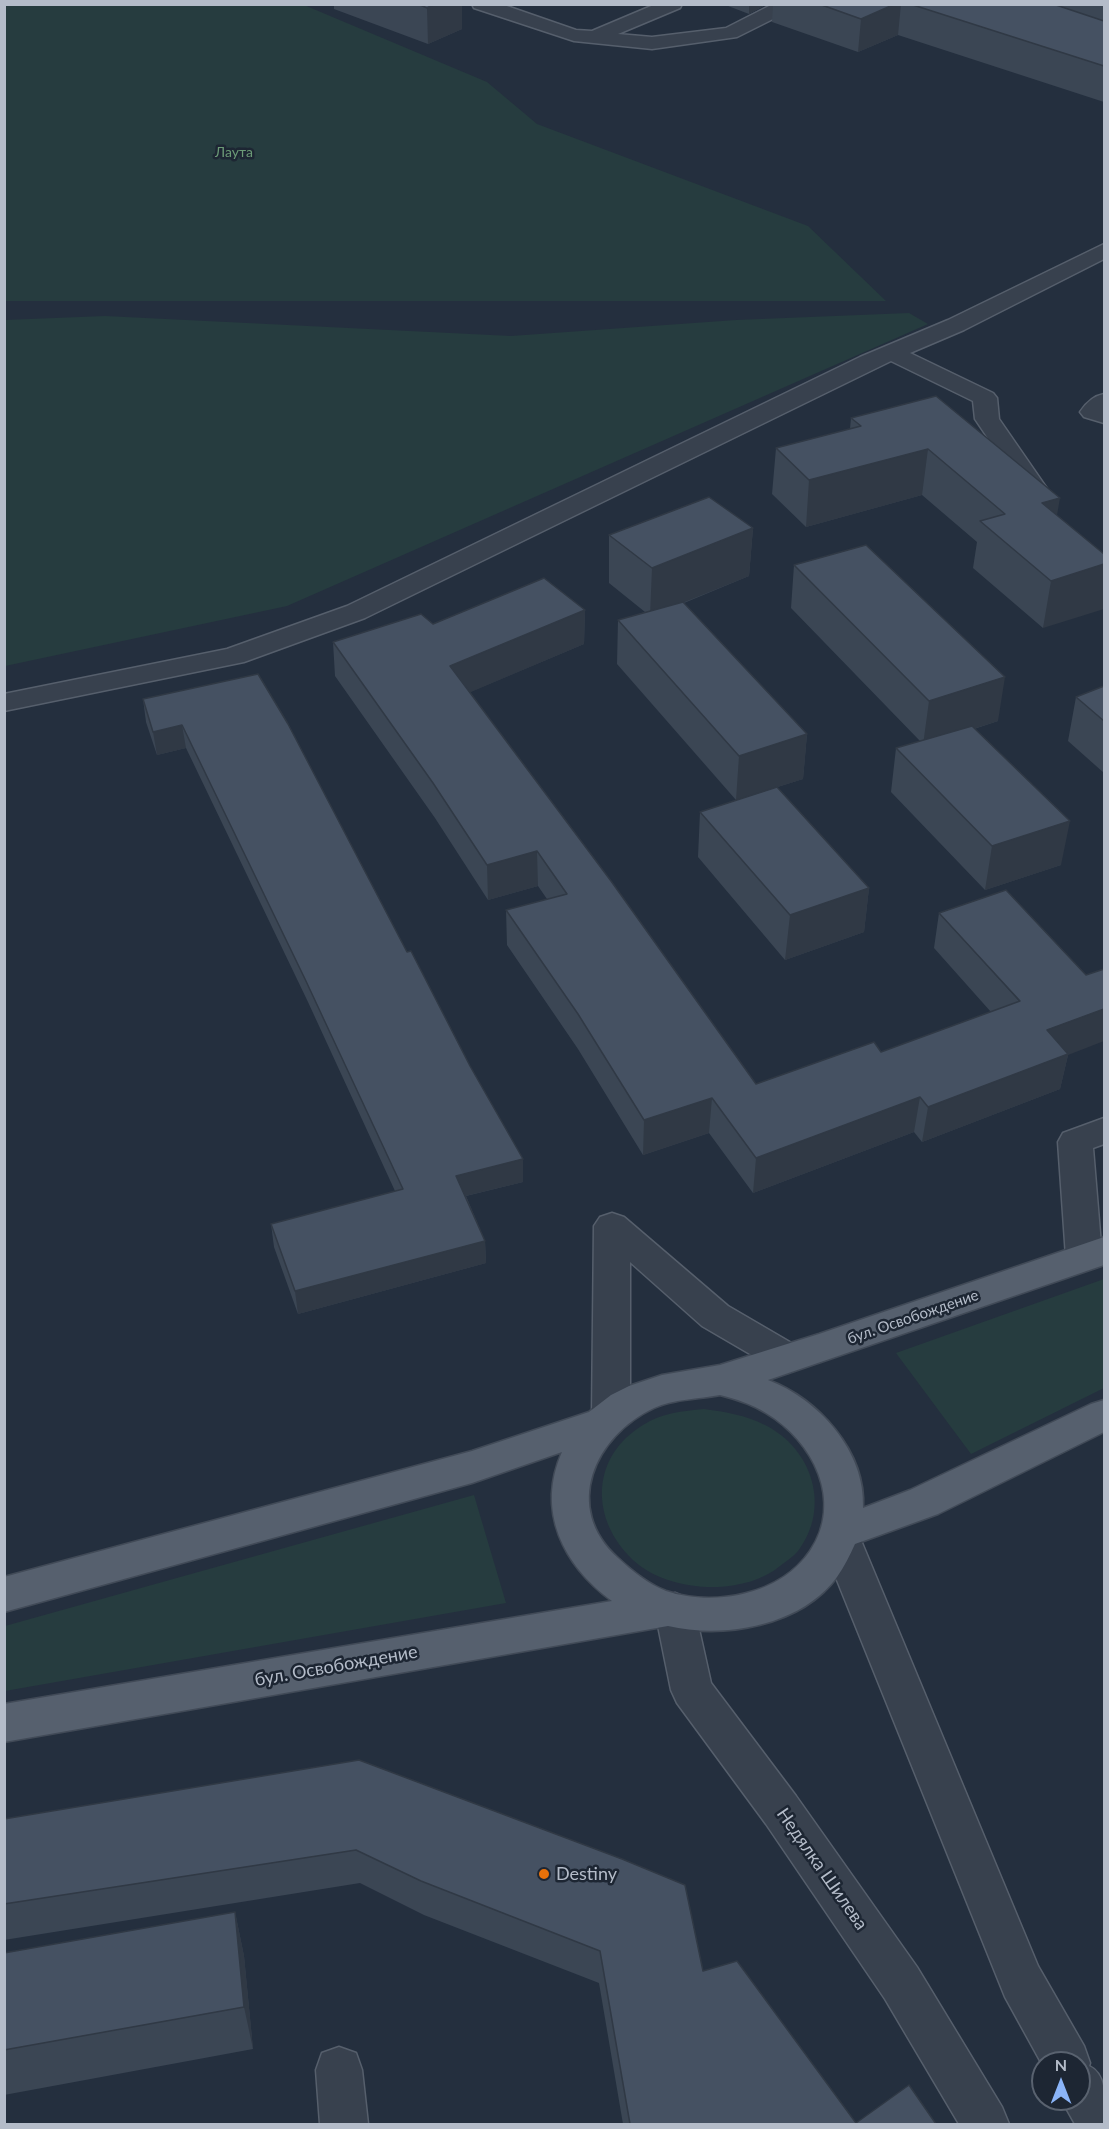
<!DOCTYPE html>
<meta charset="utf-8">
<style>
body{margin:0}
#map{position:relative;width:1109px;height:2129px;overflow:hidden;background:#242f3e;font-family:Lato,sans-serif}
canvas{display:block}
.frame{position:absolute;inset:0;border:6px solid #b4bcc9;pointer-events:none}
.north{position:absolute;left:1031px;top:2051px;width:60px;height:60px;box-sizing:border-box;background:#1d2633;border:2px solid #59626f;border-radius:50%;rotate:0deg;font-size:16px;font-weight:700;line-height:24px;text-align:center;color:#b4bcc9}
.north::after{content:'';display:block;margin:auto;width:21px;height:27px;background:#8ab4f8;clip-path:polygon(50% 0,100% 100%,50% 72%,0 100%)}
</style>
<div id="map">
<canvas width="1109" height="2129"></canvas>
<div class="frame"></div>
<div class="north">N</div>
</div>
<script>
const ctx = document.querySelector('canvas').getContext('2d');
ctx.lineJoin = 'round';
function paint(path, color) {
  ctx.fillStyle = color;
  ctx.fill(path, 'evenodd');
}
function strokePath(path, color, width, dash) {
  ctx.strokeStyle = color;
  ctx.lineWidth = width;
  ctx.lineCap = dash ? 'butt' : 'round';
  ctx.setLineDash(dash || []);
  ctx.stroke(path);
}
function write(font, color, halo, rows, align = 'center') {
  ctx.font = font + ' Lato,sans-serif';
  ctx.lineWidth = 5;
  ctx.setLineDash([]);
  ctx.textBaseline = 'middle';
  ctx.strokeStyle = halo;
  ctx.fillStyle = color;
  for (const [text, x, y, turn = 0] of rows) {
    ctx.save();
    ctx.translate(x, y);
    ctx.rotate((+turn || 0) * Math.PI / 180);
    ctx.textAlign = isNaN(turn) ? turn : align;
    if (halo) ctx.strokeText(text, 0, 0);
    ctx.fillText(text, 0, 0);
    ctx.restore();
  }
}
paint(new Path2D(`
 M4,5h300l183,77 50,42 271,102 78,75h-881z
 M909,313l19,11 -641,282 -282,60v-346l100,-4 406,20 225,-16z
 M1104,1279v109l-133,66 -75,-101z
 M704,1409c22,3 41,6 61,16 48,24 66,83 33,126 -5,6 -12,10 -18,15 -17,14 -40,20 -63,21 -30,1 -67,-8 -88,-31 -39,-41 -37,-100 14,-131 18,-12 40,-14 61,-16z
 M474,1495l32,108 -501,88v-65z`), '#263c3f');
const minor = new Path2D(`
 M472,4h29l75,26 16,1 64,-27h26l-2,4 -62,26 34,3 74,-9 47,-24h24l-2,4 -58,29 -85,12 -78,-8 -100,-33z
 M1104,244v15l-140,71 -54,23 83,40 4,5 2,21 56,81 -4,5 -9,3 -9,-3 -58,-86 -2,-18 -82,-40 -526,257 -121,44 -240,49v-17l223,-45 120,-43 513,-249 88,-37z
 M1104,394v29l-20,-6 -4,-5c6,-9 13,-16 24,-18z
 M1104,1118v26l-11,4 9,109 -5,10 -13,4 -13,-4 -5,-10 -8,-115 5,-9z
 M612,1213l12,4 104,89 72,42 6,10 -6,10 -13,5 -13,-5 -72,-42 -72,-64v153l-6,11 -13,4 -13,-4 -6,-11 2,-189 6,-9z
 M840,1521l14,5 6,12 178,428 46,80 6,17 -1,3c20,9 15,40 15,58h-29l-14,-25h18v-36h-36v3l-38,-69 -185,-459 6,-12z
 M675,1593l14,6 6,12 16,72 85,113 121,171 85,140 7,17h-50l-74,-125 -119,-175 -89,-121 -6,-13 -16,-79 6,-12z
 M339,2047l17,6 6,17 6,54h-48l-4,-54 6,-17z`);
const major = new Path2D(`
 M1104,1237v28l-336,115c50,19 98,71 95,128l47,-18 181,-86 13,-4v32l-166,82 -83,30c-5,11 -11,23 -18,33 -36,49 -113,62 -169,49l-664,116v-38l608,-103c-49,-36 -76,-90 -50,-149l-90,31 -468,129v-35l468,-126 117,-39 22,-17 18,-9 33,-11 58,-10 99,-31zM720,1395c16,4 32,9 46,18 47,28 78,88 44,138 -30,44 -96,56 -144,40 -18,-7 -34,-20 -48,-33 -56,-50 -24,-122 36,-150 19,-9 45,-9 66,-13z`);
strokePath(minor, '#565f6c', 3);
strokePath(major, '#414a57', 3);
paint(minor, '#38414e');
paint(major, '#56606e');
paint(new Path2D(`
 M334,4h128v25l-34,15 -94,-35z
 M723,4h44l-18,10z
 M773,4h331v98l-206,-67 -40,17 -86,-30z
 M936,396l121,119 47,39 -61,74 -70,-60 4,-26 -55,-47 -116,32 -34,-33 4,-46 74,-19 1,-11z
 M753,528l-4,48 -65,27 123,131 -4,45 -67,21 -119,-136 1,-44 27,-8 -36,-29v-48z
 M794,565l204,156 -24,8 87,136 -76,25 -94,-98 5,-44 24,-7 -129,-133z
 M585,610l-1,34 -114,48 286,392 125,-32 110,-40 -57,-64 5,-35 129,142 -8,34 -138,53 -8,-10 -161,61 -44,-60 -66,22 -65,-106 -71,-104 -1,-35 41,-11 -9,-13 -50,14 -53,-82 -100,-142 -2,-34 100,-18z
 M258,674l265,508 -57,14 19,45 1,22 -188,51 -24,-67 -3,-23 124,-33 -87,-189 -122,-254 -29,7 -11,-33 -3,-23z
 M1104,686v87l-36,-32 8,-44z
 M700,812l169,76 -5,44 -79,28 -87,-103z
 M359,1760l344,211 153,152 80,1h-313l-24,-141 -175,-68 -64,-32 -356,57v-121z
 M235,1912l9,44 9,93 -249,46v-142z`), '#3b4654');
paint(new Path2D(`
 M434,4h28v25l-34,15 -1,-36z
 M749,4h18l-18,10z
 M895,4h6l-3,31 -40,17 3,-33z
 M928,449l-6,46 -116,32 3,-47z
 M1060,498l-8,46 -10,-41z
 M753,528l-4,48 -99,40 2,-48z
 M1104,564v45l-61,19 8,-47z
 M585,610l-1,34 -132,56 -2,-34z
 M1005,677l-7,44 -75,24 6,-44z
 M182,725l4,23 -29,7 -4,-23z
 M807,734l-4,45 -67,21 3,-44z
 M1070,821l-9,44 -76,25 7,-44z
 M537,851l1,35 -50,14 -1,-35z
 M869,888l-5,44 -79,28 5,-45z
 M1104,1009v32l-36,14 -8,34 -138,53 6,-35 119,-77z
 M920,1097l-6,35 -161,61 3,-35z
 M712,1098l-3,35 -66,22 1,-35z
 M523,1159v23l-66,16 -1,-22z
 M485,1241l1,22 -188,51 -3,-23z
 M235,1912l9,44 9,93 -9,-42z`), '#303945');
const building = new Path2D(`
 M418,4h16l-7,4z
 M819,4h76l-34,15z
 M910,4h143l51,17v45z
 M936,396l124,102 -18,5 62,51v10l-53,17 -71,-60 25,-7 -77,-65 -119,31 -33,-32 85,-22 -10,-8z
 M709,497l44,31 -101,40 -43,-33z
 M866,545l139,132 -76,24 -135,-136z
 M544,578l41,32 -135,56 161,215 145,203 118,-42 7,10 139,-51 -81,-88 67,-23 80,85 18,-6v40l-57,21 21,24 -140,53 -8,-10 -164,61 -44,-60 -68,22 -66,-106 -72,-104 61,-16 -30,-43 -50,14 -54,-82 -100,-141 88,-28 12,10z
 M683,602l124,132 -68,22 -121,-136z
 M258,674l30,50 119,228 4,-1 59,115 53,93 -67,17 29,65 -190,50 -24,-67 132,-35 -98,-210 -123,-254 -29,7 -10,-33z
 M1104,686v35l-28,-24z
 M972,726l98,95 -78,25 -96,-98z
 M777,787l92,101 -79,27 -90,-103z
 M359,1760l263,99 63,26 18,86 34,-10 119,162 53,-38 27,39h-306l-30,-173 -179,-70 -65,-31 -352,54v-85z
 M235,1912l9,95 -240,43v-97z`);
paint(building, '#455162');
strokePath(building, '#303945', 1.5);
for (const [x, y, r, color] of [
 [544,1874,6,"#e8710a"]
]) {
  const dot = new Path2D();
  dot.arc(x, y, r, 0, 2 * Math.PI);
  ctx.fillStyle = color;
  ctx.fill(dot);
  strokePath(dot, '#1d2633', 2);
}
write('14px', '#6b9a76', '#1d2633', [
 ["Лаута",234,152]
]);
write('15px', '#b4bcc9', '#1d2633', [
 ["бул. Освобождение",913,1317,-19]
]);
write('18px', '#b4bcc9', '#1d2633', [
 ["бул. Освобождение",336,1666,-10],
 ["Недялка Шилева",822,1869,55]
]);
write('18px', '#b4bcc9', '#1d2633', [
 ["Destiny",556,1874]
], 'left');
</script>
